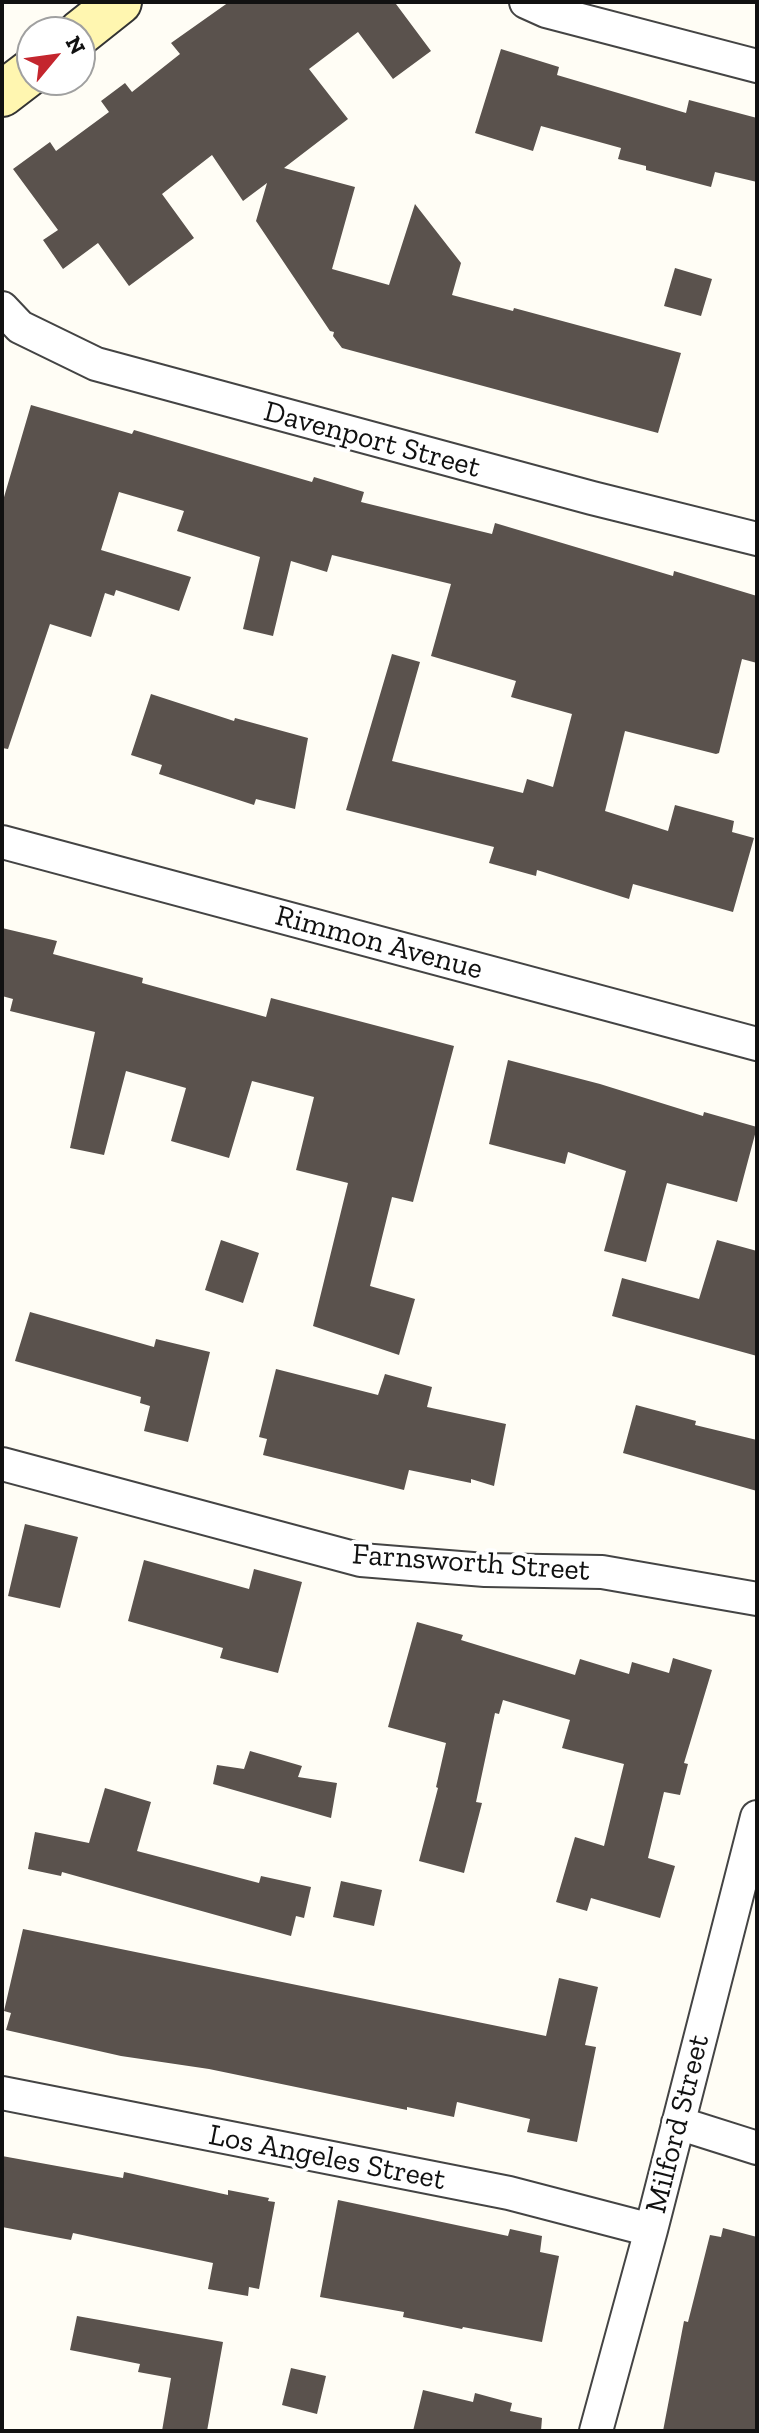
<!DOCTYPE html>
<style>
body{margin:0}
#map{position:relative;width:759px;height:2433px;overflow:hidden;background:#fffdf5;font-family:"Zilla Slab",serif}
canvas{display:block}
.frame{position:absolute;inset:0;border:4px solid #111;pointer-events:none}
.north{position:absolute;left:16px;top:16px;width:80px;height:80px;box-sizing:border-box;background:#fff;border:2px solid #a0a0a0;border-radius:50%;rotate:61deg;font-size:22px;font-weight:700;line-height:32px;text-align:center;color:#111}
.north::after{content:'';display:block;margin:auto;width:28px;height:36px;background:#c4262e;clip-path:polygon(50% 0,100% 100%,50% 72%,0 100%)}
</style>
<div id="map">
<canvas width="759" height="2433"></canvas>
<div class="frame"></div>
<div class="north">N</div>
</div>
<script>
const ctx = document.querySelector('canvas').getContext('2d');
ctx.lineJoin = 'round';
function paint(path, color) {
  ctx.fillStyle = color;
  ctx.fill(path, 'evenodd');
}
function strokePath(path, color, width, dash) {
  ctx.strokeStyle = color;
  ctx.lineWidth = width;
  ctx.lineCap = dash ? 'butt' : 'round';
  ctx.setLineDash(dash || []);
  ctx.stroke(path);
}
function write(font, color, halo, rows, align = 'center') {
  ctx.font = font + ' "Zilla Slab",serif';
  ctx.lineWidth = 8;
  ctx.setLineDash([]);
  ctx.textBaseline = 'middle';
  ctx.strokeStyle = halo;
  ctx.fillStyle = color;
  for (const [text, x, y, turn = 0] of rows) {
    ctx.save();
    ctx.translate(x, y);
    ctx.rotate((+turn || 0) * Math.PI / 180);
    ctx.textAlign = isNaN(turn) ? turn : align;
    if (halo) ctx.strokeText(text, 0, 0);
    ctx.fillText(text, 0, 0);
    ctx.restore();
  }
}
paint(new Path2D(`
 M229,2h171l-4,2 35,47 -38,28 -35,-47 -49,37 39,50 -64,49 71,19 -23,82 57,16 26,-81 46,59 -9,32 61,16 1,-3 167,45 -23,80 -316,-85 -9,-12 1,-4 -4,-1 -74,-110 11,-38 -24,18 -31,-46 -50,39 32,44 -65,48 -31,-43 -35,26 -20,-29 15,-10 -45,-61 37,-27 6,9 53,-39 -8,-11 24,-18 7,9 48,-38 -9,-11z
 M501,49l58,18 -2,8 129,38 3,-13 68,18v64l-42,-10 -4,15 -65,-17v-4l-28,-7 3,-11 -80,-22 -8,25 -58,-18z
 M675,268l37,11 -11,37 -37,-10z
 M31,405l101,29 2,-4 178,52 2,-5 50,15 -3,10 131,32 3,-11 178,53 1,-5 83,25v67l-15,-4 -23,94 -3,1 -91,-23 -20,80 63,20 7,-26 59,16 -2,11 22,6 -21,74 -100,-28 -4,15 -92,-29 -1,6 -47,-13 5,-16 -148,-37 46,-156 28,8 -28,99 131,32 4,-14 26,8 19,-73 -61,-17 5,-16 -85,-25 20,-72 -119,-29 -5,17 -36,-11 -18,75 -30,-7 17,-72 -83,-26 7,-20 -65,-19 -18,58 90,27 -12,34 -63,-21 -2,6 -9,-3 -14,44 -41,-13 -42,125 -6,-1v-244z
 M151,694l83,27 1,-3 73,20 -13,71 -39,-10 -2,6 -95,-31 3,-9 -31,-10z
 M2,928l55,13 -4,13 90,24 -1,5 124,34 5,-19 183,48 -41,156 -21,-5 -22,89 45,13 -16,56 -86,-29 35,-143 -52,-13 18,-73 -62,-16 -23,77 -58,-17 15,-53 -60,-17 -22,84 -34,-7 25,-116 -85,-21 3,-12 -11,-3z
 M508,1060l92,24 103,32 1,-4 53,15 -20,75 -70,-19 -21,79 -42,-11 22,-80 -58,-19 -3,12 -76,-20z
 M221,1240l38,13 -16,50 -38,-13z
 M717,1240l40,11v105l-145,-40 10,-38 77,21z
 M30,1312l124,35 2,-8 54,13 -22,90 -44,-11 6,-25 -10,-3 1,-6 -126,-36z
 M276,1369l102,26 7,-21 47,13 -5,20 79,17 -12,62 -23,-7v4l-62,-13 -5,20 -141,-35 4,-16 -8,-2z
 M636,1405l60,16 -1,4 62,15v51l-134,-38z
 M25,1524l53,13 -18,71 -52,-12z
 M144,1560l105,29 5,-20 48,13 -24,91 -58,-15 3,-10 -95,-27z
 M417,1622l46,13 -2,5 114,35 5,-16 49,15 3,-12 37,11 4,-15 39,12 -28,93 4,1 -8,31 -16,-3 -16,66 27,8 -15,52 -69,-20 -4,13 -31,-9 19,-65 29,9 20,-82 -62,-16 8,-28 -67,-20 -4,14 -4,-1 -19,89 6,1 -18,70 -45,-12 19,-73 -2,-1 10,-44 -58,-16z
 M250,1751l52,15 -4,11 39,6 -6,35 -118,-34 4,-19 27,4z
 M105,1788l46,14 -14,49 122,32 2,-7 50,11 -7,31 -8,-2 -5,20 -229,-64 -1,4 -33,-7 7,-37 54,11z
 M341,1881l41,9 -8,36 -41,-9z
 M23,1929l523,107 13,-58 39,9 -13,58 11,2 -19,95 -50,-10 3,-13 -73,-17 -3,15 -47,-10v3l-198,-41 -88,-13 -115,-26 5,-17 -7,-2z
 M2,2156l121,22 1,-6 104,23v-5l41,8 -1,3 7,1 -16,87 -10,-2 -1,9 -40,-7 5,-26 -140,-30 -2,7 -69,-13z
 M338,2200l170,36 2,-7 32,7 -2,16 19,4 -17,86 -79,-15 -1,2 -59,-12 1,-5 -84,-15z
 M723,2228l34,9v194h-94l21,-110 4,1 22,-87 11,2z
 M77,2316l146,26 -16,89h-45l9,-53 -33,-6 2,-8 -70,-14z
 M291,2368l35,8 -9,38 -35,-9z
 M423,2390l50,12 2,-9 37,10 -2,8 32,7 -1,13h-128z`), '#5a524d');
const street = new Path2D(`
 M526,2l20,9 211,55
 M2,308l18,19 76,37 496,134 165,41
 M2,842l755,202
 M2,1464l359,96 124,10 117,2 155,27
 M2,2093l507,100 142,37
 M678,2123l79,25
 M596,2431l55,-201 106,-413`);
const secondary = new Path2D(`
 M80,33l39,-31
 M2,94l30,-23`);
strokePath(street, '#444', 36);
strokePath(secondary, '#333', 48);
strokePath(street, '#fff', 32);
strokePath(secondary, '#fff6b0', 44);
write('30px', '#111', '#fff', [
 ["Davenport Street",372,440,15],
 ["Rimmon Avenue",379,943,15],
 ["Farnsworth Street",471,1563,4],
 ["Milford Street",678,2124,-76],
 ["Los Angeles Street",327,2158,11]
]);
</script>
